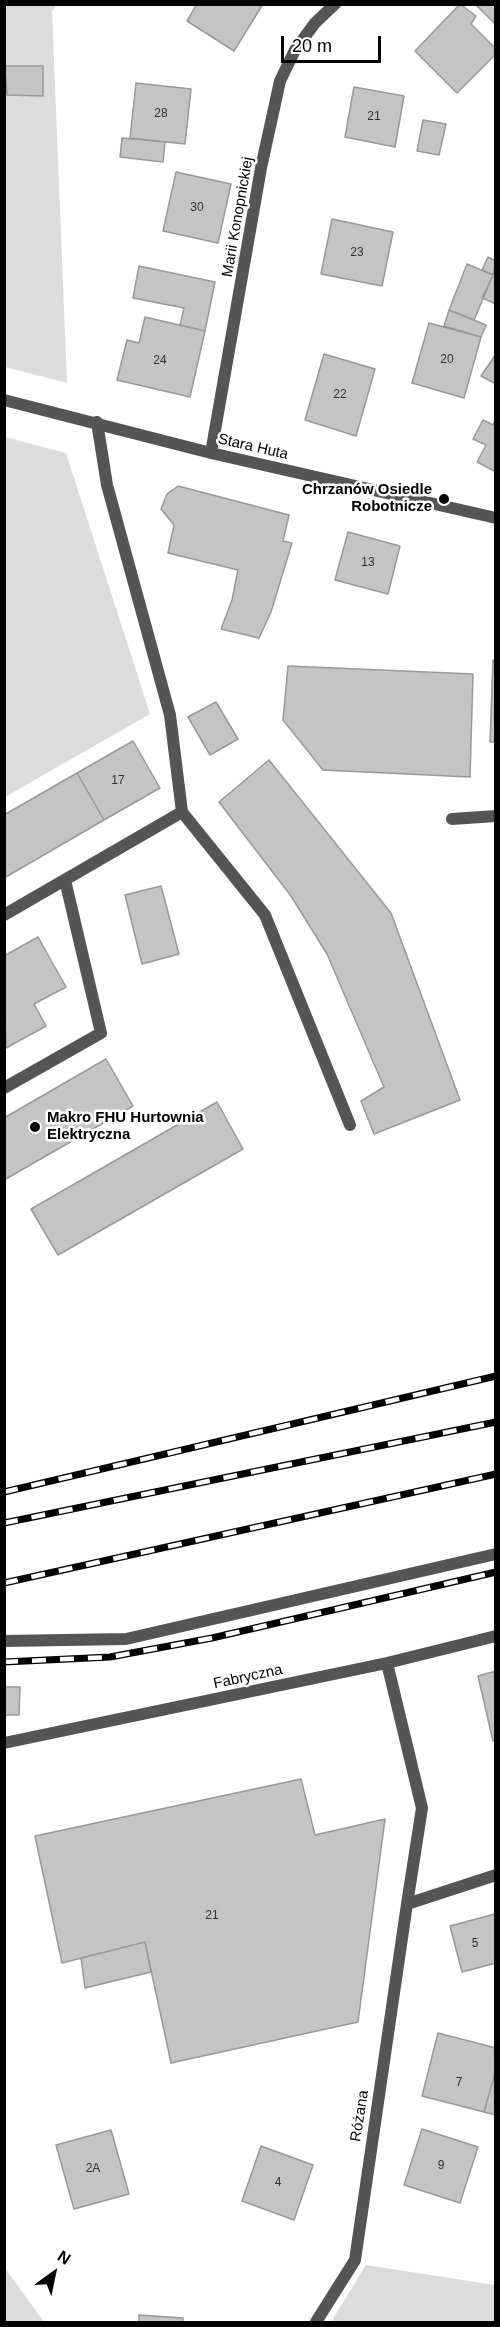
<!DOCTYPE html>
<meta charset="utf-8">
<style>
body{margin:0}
#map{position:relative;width:500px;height:2327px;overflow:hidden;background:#fff;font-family:Helvetica,sans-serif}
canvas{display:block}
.frame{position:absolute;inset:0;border:6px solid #000;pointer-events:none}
.north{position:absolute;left:24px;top:2243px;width:60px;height:60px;-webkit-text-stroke:4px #fff;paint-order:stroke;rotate:33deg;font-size:16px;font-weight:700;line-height:24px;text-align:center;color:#000}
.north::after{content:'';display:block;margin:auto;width:21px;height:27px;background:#000;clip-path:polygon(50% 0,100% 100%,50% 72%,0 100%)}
.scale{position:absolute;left:281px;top:36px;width:100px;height:27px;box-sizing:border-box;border:3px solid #000;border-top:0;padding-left:8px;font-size:18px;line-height:21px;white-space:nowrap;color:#000;-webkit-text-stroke:4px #fff;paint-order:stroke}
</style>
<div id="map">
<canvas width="500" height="2327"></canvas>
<div class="frame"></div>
<div class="north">N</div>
<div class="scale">20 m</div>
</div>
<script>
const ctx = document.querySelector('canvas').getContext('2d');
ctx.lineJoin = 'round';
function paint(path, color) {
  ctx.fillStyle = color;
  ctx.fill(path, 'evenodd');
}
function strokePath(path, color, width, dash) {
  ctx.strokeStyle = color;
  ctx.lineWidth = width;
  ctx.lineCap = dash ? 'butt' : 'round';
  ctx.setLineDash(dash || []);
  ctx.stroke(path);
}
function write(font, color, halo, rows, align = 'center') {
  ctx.font = font + ' Helvetica,sans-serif';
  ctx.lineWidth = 5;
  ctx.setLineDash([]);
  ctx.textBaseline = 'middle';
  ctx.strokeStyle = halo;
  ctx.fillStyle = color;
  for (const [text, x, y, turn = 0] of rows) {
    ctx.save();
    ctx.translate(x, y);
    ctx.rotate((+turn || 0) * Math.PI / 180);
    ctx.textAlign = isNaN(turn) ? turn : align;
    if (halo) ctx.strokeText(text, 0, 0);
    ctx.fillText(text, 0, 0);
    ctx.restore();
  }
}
paint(new Path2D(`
 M5,5h51l-4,6 15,372 -62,-16z
 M5,437l61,16 84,261 -145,83z
 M366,2265l129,20v37h-164z
 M5,2268l39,54h-39z`), '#dcdcdc');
const building = new Path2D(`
 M197,4h66l-29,47 -47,-30z
 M460,4l16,12 -5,8 25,25v5l-39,39 -42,-42z
 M475,4h21v21z
 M5,66h38v30l-36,-1z
 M136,83l55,6 -6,55 -55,-6z
 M354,87l50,9 -9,51 -50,-10z
 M423,120l23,4 -7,31 -22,-4z
 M122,138l43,4 -2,20 -43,-5z
 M176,172l55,12 -13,59 -55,-12z
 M332,219l61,13 -11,54 -61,-12z
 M488,257l8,4 -3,14 -11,-5z
 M467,264l26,11 -19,45 -25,-10z
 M139,266l76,16 -10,49 -25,-6 4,-17 -51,-10z
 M496,269v35l-14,-6z
 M449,310l37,15 -5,12 -37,-11z
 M145,317l60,14 -15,66 -73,-17 10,-40 12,3z
 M429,323l52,14 -17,61 -52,-15z
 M324,354l51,15 -19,67 -51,-16z
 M496,354v30l-15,-8z
 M483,420l10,5 3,-5v52l-19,-10 9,-17 -13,-6z
 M178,486l111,29 -6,26 9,2 -21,69 -12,26 -38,-9 11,-29 6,-30 -70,-17 6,-28 -13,-16 6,-15z
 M348,532l52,14 -12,48 -53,-14z
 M493,660h3v82h-6z
 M288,666l185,8 -3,103 -147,-7 -40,-50z
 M216,702l22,37 -28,16 -22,-38z
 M133,741l27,47 -56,32 -27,-47z
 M269,760l122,153 69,187 -86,34 -13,-33 23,-14 -57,-133 -36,-58 -72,-94z
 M77,773l27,47 -100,58v-63z
 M161,886l18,68 -37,10 -17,-69z
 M38,937l28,50 -32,17 12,22 -40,22 -2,-92z
 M106,1059l27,47 -129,74v-62z
 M217,1102l26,47 -185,106 -27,-46z
 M496,1671v69l-3,1 -15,-65z
 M4,1687h16l-1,28h-15z
 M301,1779l14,56 70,-16 -27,203 -187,41 -26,-121 -83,21 -27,-127z
 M495,1914l1,49 -34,9 -12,-46z
 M145,1942l6,30 -66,16 -4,-30z
 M438,2033l58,15v22l-12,42 -62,-16z
 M496,2070v45l-12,-3z
 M422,2129l56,18 -18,56 -56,-18z
 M111,2130l18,64 -55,15 -18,-64z
 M261,2146l52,19 -19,55 -52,-19z
 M139,2315l44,3v4h-44z`);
paint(building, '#c4c4c4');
strokePath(building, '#999', 1.5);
strokePath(new Path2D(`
 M97,422l10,63 63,230 12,97 83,103 85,210
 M452,819l44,-3
 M4,915l178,-103
 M4,1088l97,-55 -36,-153
 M4,1641l122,-2 370,-85`), '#555', 12);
strokePath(new Path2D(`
 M4,400l207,53 285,65
 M211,453l50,-285 19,-87 15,-31 20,-27 20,-19
 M387,1663l35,145 -15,96 89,-29
 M4,1743l383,-80 109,-27
 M316,2322l39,-62 52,-356`), '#555', 12);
const rail = new Path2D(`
 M4,1492l492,-116
 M4,1523l492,-101
 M4,1583l492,-109
 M4,1662l106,-5 102,-19 284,-66`);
strokePath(rail, '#000', 7);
strokePath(rail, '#fff', 4.5, [14]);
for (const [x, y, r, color] of [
 [444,499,6,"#000"],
 [35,1127,6,"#000"]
]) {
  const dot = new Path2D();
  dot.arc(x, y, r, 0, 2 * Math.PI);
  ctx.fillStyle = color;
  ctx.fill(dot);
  strokePath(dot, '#fff', 2);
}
write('12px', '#313131', null, [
 ["28",161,114],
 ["21",374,117],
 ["30",197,208],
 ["23",357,253],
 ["20",447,360],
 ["24",160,361],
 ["22",340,395],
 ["13",368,563],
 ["17",118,781],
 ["21",212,1916],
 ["5",475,1944],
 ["7",459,2083],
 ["9",441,2166],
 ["2A",93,2169],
 ["4",278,2183]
]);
write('15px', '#000', '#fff', [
 ["Marii Konopnickiej",238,217,-80],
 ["Stara Huta",253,447,13],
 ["Fabryczna",248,1677,-12],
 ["Różana",360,2116,-81]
]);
write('bold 15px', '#000', '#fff', [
 ["Chrzanów Osiedle",432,490],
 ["Robotnicze",432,507],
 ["Makro FHU Hurtownia",47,1118,"left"],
 ["Elektryczna",47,1135,"left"]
], 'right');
</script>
